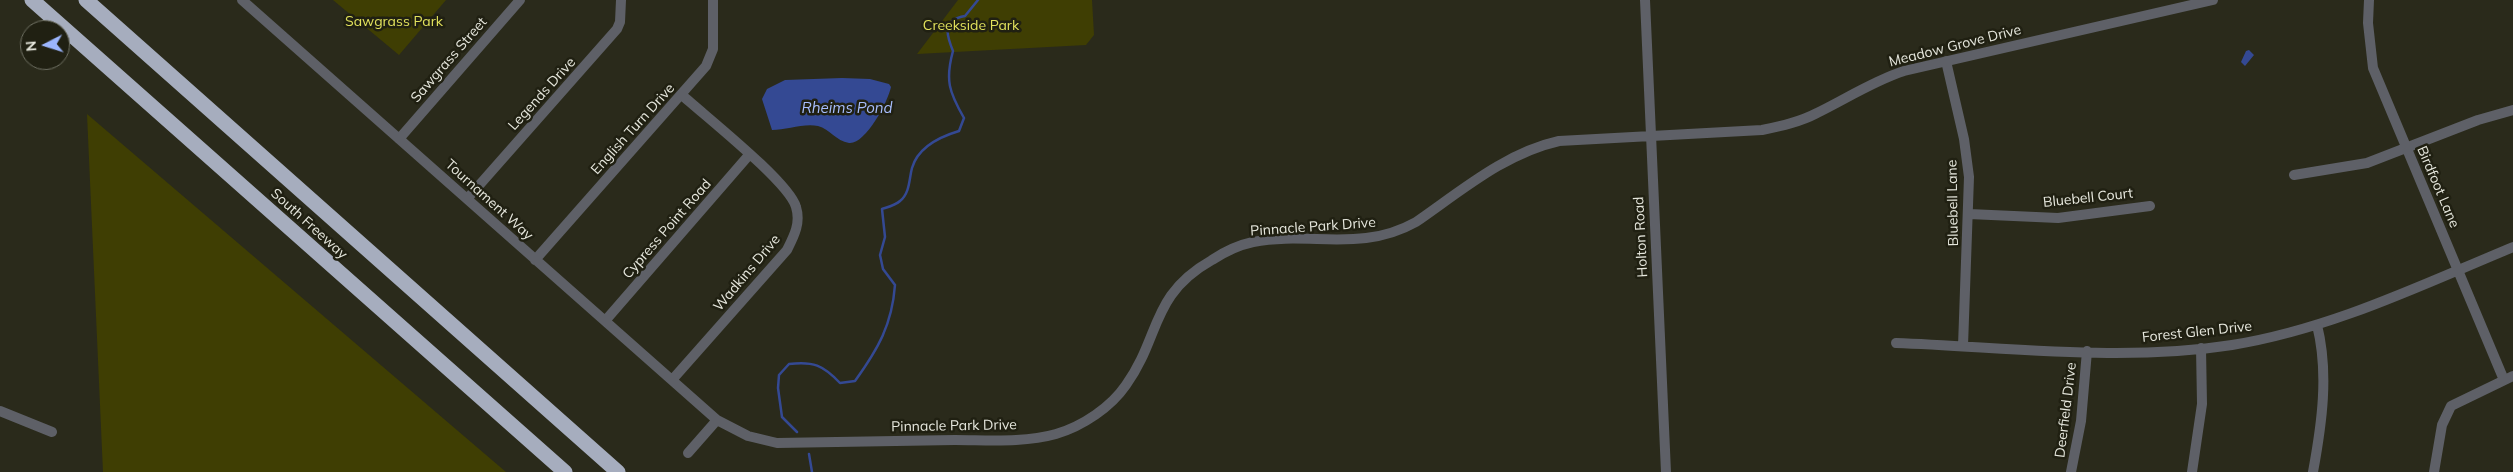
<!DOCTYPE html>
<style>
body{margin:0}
#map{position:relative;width:2513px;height:472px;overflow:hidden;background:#2a2a1b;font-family:Mulish,sans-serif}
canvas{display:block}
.north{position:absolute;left:20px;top:20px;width:50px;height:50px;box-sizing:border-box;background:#202012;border:1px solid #6f7063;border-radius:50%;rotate:265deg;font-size:14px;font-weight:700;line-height:20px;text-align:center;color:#e6e7dd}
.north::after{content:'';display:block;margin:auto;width:18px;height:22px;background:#9bb5fd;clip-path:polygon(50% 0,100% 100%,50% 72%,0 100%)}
</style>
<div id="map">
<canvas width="2513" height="472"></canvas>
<div class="north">N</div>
</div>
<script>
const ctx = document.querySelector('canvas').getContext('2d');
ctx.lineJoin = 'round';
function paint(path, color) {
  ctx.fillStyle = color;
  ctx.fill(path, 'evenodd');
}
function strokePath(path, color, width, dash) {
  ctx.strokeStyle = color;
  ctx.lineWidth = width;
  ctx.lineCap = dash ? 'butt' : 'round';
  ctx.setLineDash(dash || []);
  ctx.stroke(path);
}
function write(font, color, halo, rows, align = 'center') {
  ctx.font = font + ' Mulish,sans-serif';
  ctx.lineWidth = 5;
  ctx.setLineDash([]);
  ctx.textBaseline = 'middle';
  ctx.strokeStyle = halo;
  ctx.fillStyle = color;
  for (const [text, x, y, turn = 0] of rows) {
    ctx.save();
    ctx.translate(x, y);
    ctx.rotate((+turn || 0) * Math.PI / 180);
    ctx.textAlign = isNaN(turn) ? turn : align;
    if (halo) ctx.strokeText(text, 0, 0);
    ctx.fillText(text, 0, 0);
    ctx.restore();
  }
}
paint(new Path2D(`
 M333,0h113l-47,55z
 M958,0h134l2,35 -8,10 -169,9z
 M87,114l419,358h-403z`), '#3f3e03');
paint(new Path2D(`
 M2249,50l5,5 -9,11 -4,-4 5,-11z
 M842,78l28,1 19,5 2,3c-3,15 -26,58 -42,56 -13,-2 -19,-14 -31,-17 -14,-3 -32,4 -46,4l-10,-31 5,-10 18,-9z`), '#344993');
strokePath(new Path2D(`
 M797,432l-15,-15 -4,-29 1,-13 10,-11c24,-3 34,1 51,19l15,-2c23,-32 37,-56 40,-96l-12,-16 -3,-14 5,-18 -3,-28c6,-2 14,-4 18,-8 10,-8 9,-22 12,-33 6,-21 27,-31 47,-37l5,-13c-15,-26 -19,-38 -11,-67 -7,-17 -11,-31 12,-35l13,-16
 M809,454l3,18`), '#344993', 2.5);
strokePath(new Path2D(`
 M242,0l475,420 31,16 29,7c59,-1 119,-2 178,-3 33,0 69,3 101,-6 27,-8 55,-27 70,-49 35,-49 24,-90 86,-125 12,-8 27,-15 41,-18 57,-11 108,11 163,-20 45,-31 89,-69 143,-81l203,-11c19,-4 38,-8 55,-17 29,-14 56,-32 87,-42l309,-71
 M1645,0l21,472
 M2369,0l-1,23 5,45 131,312
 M1946,61l18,78 5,38 -6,169
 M399,139l121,-139
 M2294,175l73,-12 111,-43 35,-10
 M467,199l150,-170 3,-7 1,-22
 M1969,214l89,4 92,-12
 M535,260l171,-194 7,-17v-49
 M605,321l144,-166
 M1896,343c111,4 226,19 336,2 99,-16 189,-60 281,-98
 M672,380l115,-130c7,-14 14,-27 9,-43 -7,-25 -91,-91 -114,-112
 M0,411l52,21
 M688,453l29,-33
 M2071,472l10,-51 6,-70
 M2192,472l10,-68 -1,-56
 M2313,472c9,-49 16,-99 4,-147
 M2434,472l8,-47 9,-19 62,-30`), '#5e6067', 10);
strokePath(new Path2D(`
 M32,0l533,472
 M86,0l532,472`), '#a6adbe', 15);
write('14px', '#e1e15c', '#202012', [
 ["Sawgrass Park",394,22],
 ["Creekside Park",971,26]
]);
write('14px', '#e6e7dd', '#202012', [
 ["Meadow Grove Drive",1955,46,-14],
 ["Sawgrass Street",449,60,-49],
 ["Legends Drive",542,94,-48],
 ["English Turn Drive",633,129,-48],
 ["Birdfoot Lane",2438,187,67],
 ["Bluebell Court",2088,198,-6],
 ["Tournament Way",489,200,42],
 ["Bluebell Lane",1953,203,-91],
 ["South Freeway",309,224,42],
 ["Pinnacle Park Drive",1313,227,-4],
 ["Cypress Point Road",667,229,-49],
 ["Holton Road",1641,237,-93],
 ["Wadkins Drive",747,273,-50],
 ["Forest Glen Drive",2197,332,-6],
 ["Deerfield Drive",2066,410,-83],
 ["Pinnacle Park Drive",954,426,-1]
]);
write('italic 15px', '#a8befd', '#202012', [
 ["Rheims Pond",847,108]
]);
</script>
